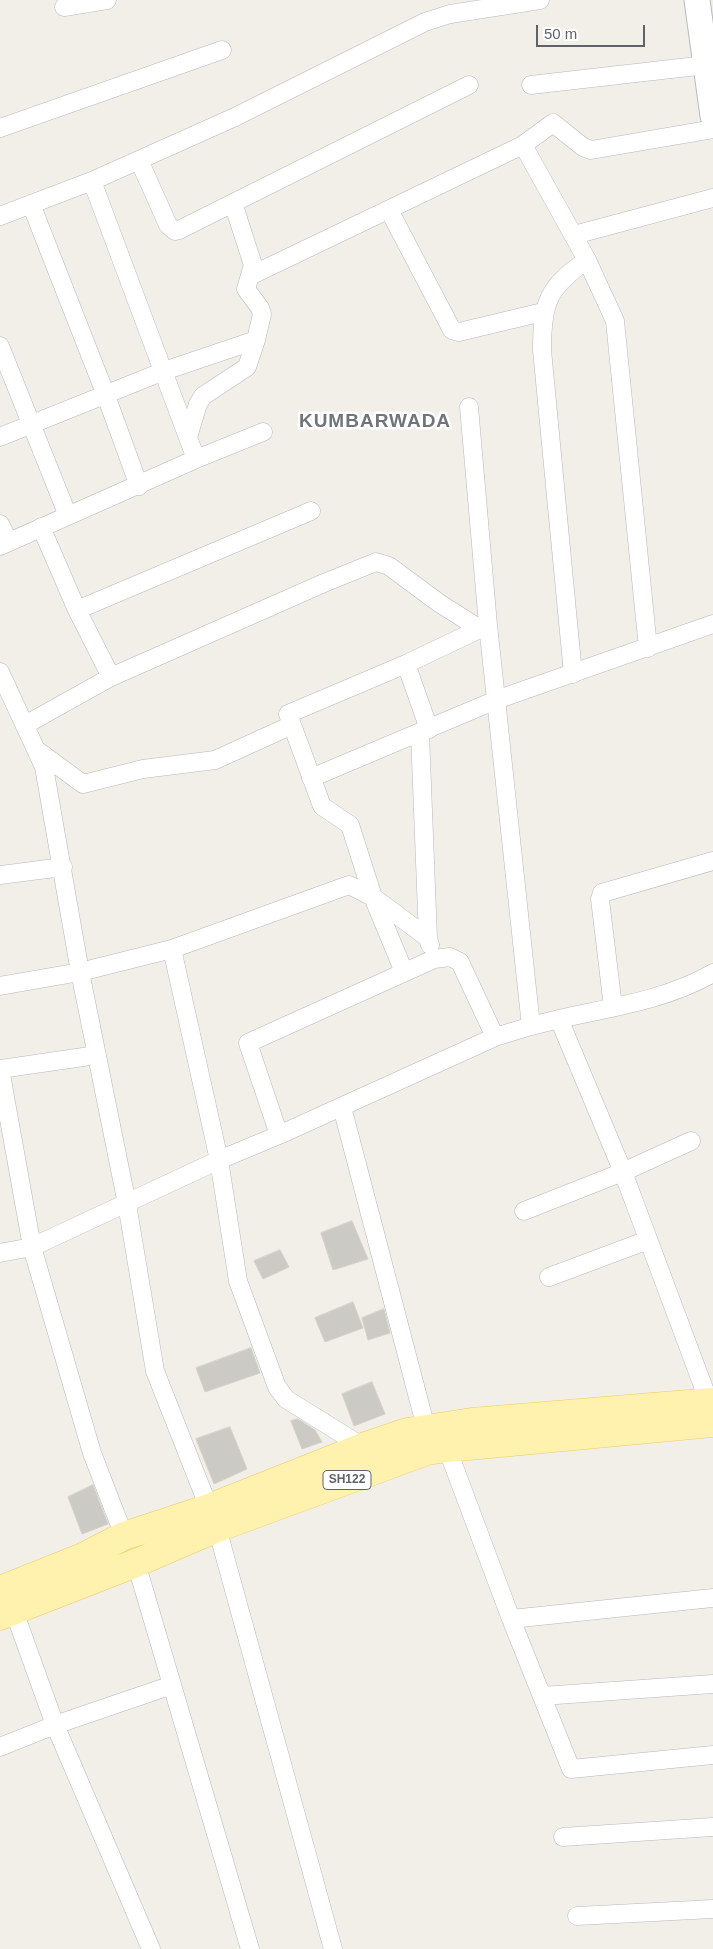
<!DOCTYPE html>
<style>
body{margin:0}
#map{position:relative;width:713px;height:1949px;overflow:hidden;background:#f1efe8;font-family:Helvetica,sans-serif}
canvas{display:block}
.scale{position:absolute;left:536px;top:25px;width:109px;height:22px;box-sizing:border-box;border:2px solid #5f6368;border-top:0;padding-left:6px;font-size:15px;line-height:18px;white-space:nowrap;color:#5f6368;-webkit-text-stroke:4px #fff;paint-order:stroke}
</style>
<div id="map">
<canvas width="713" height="1949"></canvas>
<div class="scale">50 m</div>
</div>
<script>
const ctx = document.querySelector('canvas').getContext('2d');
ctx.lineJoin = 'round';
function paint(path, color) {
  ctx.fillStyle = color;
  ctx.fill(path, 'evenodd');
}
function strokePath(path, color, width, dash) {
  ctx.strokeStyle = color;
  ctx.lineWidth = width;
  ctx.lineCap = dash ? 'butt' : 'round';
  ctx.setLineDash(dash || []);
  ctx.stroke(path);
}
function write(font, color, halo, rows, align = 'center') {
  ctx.font = font + ' Helvetica,sans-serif';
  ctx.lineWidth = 5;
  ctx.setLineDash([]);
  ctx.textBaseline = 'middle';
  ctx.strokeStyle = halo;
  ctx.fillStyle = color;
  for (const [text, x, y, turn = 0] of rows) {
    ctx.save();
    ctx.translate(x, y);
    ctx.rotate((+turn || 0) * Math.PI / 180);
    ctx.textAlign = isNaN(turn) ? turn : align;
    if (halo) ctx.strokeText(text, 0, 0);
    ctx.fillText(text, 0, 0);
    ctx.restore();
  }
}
const building = new Path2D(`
 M352,1221l16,38 -35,11 -12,-37z
 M280,1250l9,17 -26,12 -9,-18z
 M353,1302l10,26 -38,14 -10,-24z
 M384,1309l6,24 -22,7 -6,-22z
 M251,1348l9,25 -55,19 -9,-24z
 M372,1382l13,32 -31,12 -12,-32z
 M298,1419l17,11 7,12 -20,7 -11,-28z
 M230,1427l17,42 -33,15 -18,-45z
 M93,1485l15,39 -26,10 -14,-37z`);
paint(building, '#cccac5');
strokePath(building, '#d6d1c6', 1);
const street = new Path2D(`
 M64,7l43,-7
 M531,85l175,-20
 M0,128l222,-78
 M523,145l64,115 28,61 33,327
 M139,160l29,65 7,6 4,-1 290,-145
 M92,181l104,278
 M31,204l74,189 34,93
 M389,210l63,120 7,2 84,-20
 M0,216l92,-35 143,-64 190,-95 25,-8 90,-14
 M574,235l139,-37
 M250,276l273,-131 30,-22 30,24 8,3 122,-21
 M0,346l68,170
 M0,437l164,-66 92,-31
 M188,437l10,-33 5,-8 44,-29 9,-27 6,-26 -2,-6 -14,-19 7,-24 -20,-62
 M0,524l9,18
 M41,527l36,83 34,67
 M0,546l196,-87 67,-27
 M77,610l234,-99
 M406,664l23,65
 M0,672l44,95 36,205 47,232 28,167 54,137
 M573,674l-31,-324c0,-48 6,-63 45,-90
 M25,725l86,-48 213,-94 52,-21 13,4 50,37 41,26
 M420,734l8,204 2,7
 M38,751l45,33 60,-15 72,-9 77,-35
 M311,778l185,-78 217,-76
 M0,875l63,-8
 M172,949l47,211 19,121 39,106 9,12 77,48
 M404,972l-31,-75 -23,-72 -28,-19 -34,-92 118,-50 82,-39
 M0,986l80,-14 92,-23 177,-64 24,12 55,41
 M613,1007l-13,-108 2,-6 111,-32
 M559,1019c53,-12 107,-19 154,-46
 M531,1026l28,-7 64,153 86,230
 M0,1069l32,178 187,-87 60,-25 216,-98 36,-11 -43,-401 -19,-218
 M0,1069l97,-14
 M342,1107l84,321
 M279,1135l-31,-92 186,-84 16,-2 10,5 35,75
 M524,1211l99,-39 68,-31
 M0,1253l32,-6 60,206 32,83
 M549,1277l99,-37
 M447,1448l64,171 60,150 142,-14
 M217,1528l116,421
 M136,1563l114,386
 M14,1611l41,114 96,224
 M511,1619l202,-21
 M542,1696l171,-12
 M0,1747l55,-22 117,-40
 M563,1837l150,-10
 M577,1916l136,-7`);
const secondary = new Path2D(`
 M697,0l16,116`);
const primary = new Path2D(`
 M0,1590l83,-33 41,-21 85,-28 154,-61 44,-15 65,-10 241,-20
 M0,1616l136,-53 81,-35 210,-77 20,-3 266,-25`);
strokePath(street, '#b5b8bc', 19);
strokePath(secondary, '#b6babf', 27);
strokePath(primary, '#f2c960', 29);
strokePath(street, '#fff', 18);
strokePath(secondary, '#fff', 25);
strokePath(primary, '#fff2af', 28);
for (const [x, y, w] of [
 [347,1480,48]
]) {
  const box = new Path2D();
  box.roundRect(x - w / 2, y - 9.5, w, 19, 4);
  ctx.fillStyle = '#fff';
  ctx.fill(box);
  strokePath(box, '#5f6368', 1);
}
write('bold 12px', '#5f6368', null, [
 ["SH122",347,1480]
]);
ctx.letterSpacing = '1px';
write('bold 19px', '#70757a', '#fff', [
 ["KUMBARWADA",375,422]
]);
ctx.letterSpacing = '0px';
</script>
